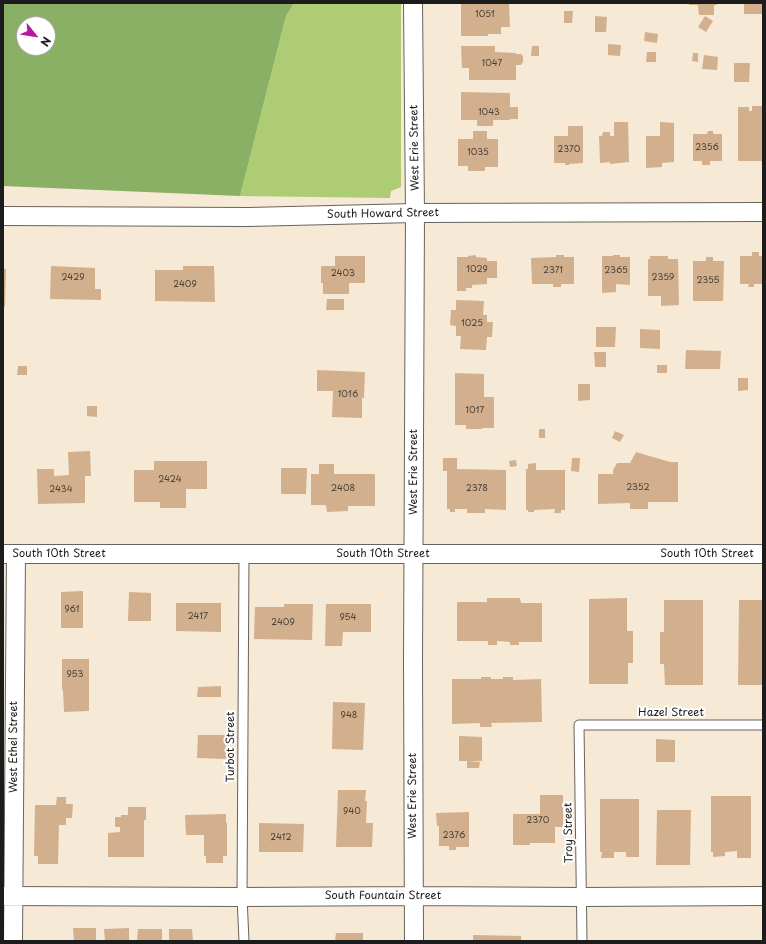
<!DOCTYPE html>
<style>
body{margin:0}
#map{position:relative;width:766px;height:944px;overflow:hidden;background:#f6e9d5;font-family:"Playpen Sans",sans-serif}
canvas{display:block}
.frame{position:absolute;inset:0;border:4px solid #1c1c1c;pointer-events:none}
.north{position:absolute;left:16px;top:16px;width:40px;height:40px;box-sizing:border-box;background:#fff;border:1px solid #a4a4a4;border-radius:50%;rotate:120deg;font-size:11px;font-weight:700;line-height:16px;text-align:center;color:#1c1c1c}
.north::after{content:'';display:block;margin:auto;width:14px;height:18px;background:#b5179e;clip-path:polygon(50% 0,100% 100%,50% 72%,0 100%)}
</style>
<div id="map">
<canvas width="766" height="944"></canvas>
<div class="frame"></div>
<div class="north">N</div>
</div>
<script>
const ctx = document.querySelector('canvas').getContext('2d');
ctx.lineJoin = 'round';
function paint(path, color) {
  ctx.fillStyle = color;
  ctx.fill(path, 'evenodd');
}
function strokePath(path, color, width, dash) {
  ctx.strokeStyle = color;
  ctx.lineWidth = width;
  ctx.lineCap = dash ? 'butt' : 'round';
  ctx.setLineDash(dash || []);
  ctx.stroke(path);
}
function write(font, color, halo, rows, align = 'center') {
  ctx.font = font + ' "Playpen Sans",sans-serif';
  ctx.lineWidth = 4;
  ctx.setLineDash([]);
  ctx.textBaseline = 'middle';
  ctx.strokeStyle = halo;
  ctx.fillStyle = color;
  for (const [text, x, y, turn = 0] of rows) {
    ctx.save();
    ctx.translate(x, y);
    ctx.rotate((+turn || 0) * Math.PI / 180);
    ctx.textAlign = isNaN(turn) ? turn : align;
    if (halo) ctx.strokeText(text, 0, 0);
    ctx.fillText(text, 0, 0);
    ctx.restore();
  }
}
paint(new Path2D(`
 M294,3h107v184l-10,4 -1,7 -150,-2 46,-180z`), '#adcc74');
paint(new Path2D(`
 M3,3h291l-8,13 -46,180 -237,-10zM24,24h24v24h-24z`), '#8ab066');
paint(new Path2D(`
 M461,3h48l1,24h-9v7h-13v2h-27z
 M689,3h28v2h-3v10h-15l-1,-10h-9z
 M744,3h19v11h-19z
 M564,11h9l-1,12h-8z
 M595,16l12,1 -1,15h-11z
 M705,16l8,5 -7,11 -8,-5z
 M645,32l13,2 -1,9 -13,-2z
 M608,44l13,1 -1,11 -12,-1z
 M461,46h34v6l21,1v1h5l2,2v6l-2,3h-5v15h-47v-12h-7z
 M532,46h7v10h-8z
 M647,52h9v10h-10z
 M693,53h5v9l-6,-1z
 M704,55l14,2 -1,13 -15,-1z
 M734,63h16l-1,19h-15z
 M461,92l49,1v14h8v12h-8v1h-17v6h-16v-6h-16z
 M752,106h11v55h-25v-54h11v4h3z
 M614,122h14l1,40 -19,2v-2l-10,1 -1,-27h3l1,-4h7v4h4z
 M660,122l14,1v39l-12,1v4l-16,1v-32h14z
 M568,126h15v37l-14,1v1h-4v-2h-11v-27h14z
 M473,131h14v8h11v28h-13v4h-17v-5h-10v-27h15z
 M708,131h5v3h9v27h-12v4h-8v-4h-9v-27h14z
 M752,252h7v4h4v28h-9v3h-6l1,-3h-9v-28h12z
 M476,255v2l11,1v3h10v17h-10v6l-15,1v3h-6v3h-9v-34h11v-1z
 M556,255h8v2h10v27h-13v3h-8v-3h-21l-1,-26 25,-1z
 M613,255h7v2h10v28l-14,-1v8l-14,1v-37h11z
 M335,256h30v27h-16v11h-26v-11h-2v-17h14z
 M650,256h18v3h10l1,46 -18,1v-10h-13v-37h2z
 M706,257h7v4h11l-1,40h-30v-40h13z
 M51,266l44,2v21h6v11l-51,-1z
 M183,266h31l1,36 -60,-1v-31h28z
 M3,269h3l-1,38h-2z
 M327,299h17v11h-18z
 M456,300l28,1 -1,14h4v7h6l-1,15h-5l-1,13 -26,-1 1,-13h-5v-10l-6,-1 1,-15h5z
 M596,327h20l-1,20h-19z
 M640,329l20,1v19l-20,-1z
 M686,350l35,1 -1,18h-35z
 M594,352h12v15h-11z
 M657,365h10v8h-10z
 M18,366h9v9h-10z
 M317,370l48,2 -1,26h-2v20l-30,-1 1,-26h-16z
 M455,373l29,1v23h10v31h-12v1h-16v-4h-11z
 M738,378h10v12l-10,1z
 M578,384h12v16l-12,1z
 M87,406h10v11l-10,-1z
 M539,429h6v9h-6z
 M615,431l9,4 -4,7 -8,-4z
 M90,451l1,25h-6v27l-47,1 -1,-35h17v7l15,-1 -1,-23z
 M636,452l34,10h8v40h-30v7h-18v-6l-32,1v-30h15v-4l4,-7h13z
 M443,458h14v11l49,1v40l-21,-1v4h-18v-4h-12v3h-5v-3h-3v-38h-4z
 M572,458h8l-1,14 -8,-1z
 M516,460l1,6 -7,1 -1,-6z
 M154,461h53v28h-21v19h-26v-6h-26v-32h20z
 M536,463v7h29v40h-4v3h-7l1,-4 -21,1v2h-6v-2h-2v-41h2v-5z
 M319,464h15v10h41v32h-27v5l-21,1 -1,-7h-15v-31h8z
 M281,468h26l-1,26h-25z
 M83,591v37h-22v-36z
 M129,592l22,1v28h-23z
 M487,598h33l1,5h21v39h-23v3h-9v-3l-13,-1v4h-9v-4h-31v-39h30z
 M627,598v33h6v32h-5v21h-39v-85z
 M664,600h39v85h-38l-1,-21h-4v-32h4z
 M739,600h24v85h-25z
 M176,603h45v29l-45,-1z
 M284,604h29l-1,36 -58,-1 1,-32h29z
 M326,604h45v28h-28l-1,14h-17z
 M62,659h27v52l-25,1 -1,-22h-1z
 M481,677h10v2h12v-2h10v3l28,-1 1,43 -51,1 1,4h-12v-4l-28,1v-45h29z
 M221,686v11h-24l1,-10z
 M333,702l32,1 -2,47 -31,-1z
 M198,735h27l1,24 -29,-1z
 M459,736l23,1v24h-23z
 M656,739l19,1v22h-19z
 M467,761l13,1 -1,6h-12z
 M338,790h28l-1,11h2l-1,22h7l-1,24h-36z
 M540,795h23v32h-8v16h-25v2h-17v-31h27z
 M711,796h40v62h-14v-7l-12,1v4l-12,1v-5h-2z
 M57,797h9v7h7l-1,14h-6v7h-7l-1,39h-20v-8h-4l1,-51h21z
 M600,799h39v58h-13v-5h-12v6h-13l1,-6h-2z
 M128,807h18v13h-2v37h-36v-24l12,-1v-5h-5v-10h6v-2h7z
 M657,810h34l-1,55h-34z
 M469,812v35h-13v3h-7v-4h-10v-20h-2l-1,-13z
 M226,814v9h1v33h-4v7h-17v-7h-2v-21h-18l-1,-20z
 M259,823l45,1 -1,28h-44z
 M73,928h23v13h-22z
 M129,928v13h-24l-1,-12z
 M138,929h24v12h-25z
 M169,929h23l1,12h-24z
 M336,933h27v8h-28z
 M473,935l48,1v5h-48z`), '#d2b08e');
const lane = new Path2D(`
 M244,941l-2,-44 2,-343
 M582,941l-3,-216h184`);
const street = new Path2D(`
 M413,3l2,210 -2,447 1,281
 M3,216l245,1 167,-4 348,-1
 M3,554h760
 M3,896l239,1 172,-1 168,1 181,-1
 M13,941l3,-387`);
strokePath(lane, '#68645d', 11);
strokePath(street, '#68645d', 20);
strokePath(lane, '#fff', 9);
strokePath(street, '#fff', 18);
write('9px', '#4a4138', null, [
 ["1051",485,15],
 ["1047",492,64],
 ["1043",489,113],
 ["2356",707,148],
 ["2370",569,150],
 ["1035",478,153],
 ["1029",477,270],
 ["2371",553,271],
 ["2365",616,271],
 ["2403",343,274],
 ["2429",73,278],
 ["2359",663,278],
 ["2355",708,281],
 ["2409",185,285],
 ["1025",472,324],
 ["1016",348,395],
 ["1017",475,411],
 ["2424",170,480],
 ["2352",638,488],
 ["2408",343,489],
 ["2378",477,489],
 ["2434",61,490],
 ["961",72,610],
 ["2417",198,617],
 ["954",348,618],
 ["2409",283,623],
 ["953",75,675],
 ["948",349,716],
 ["940",352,812],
 ["2370",538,821],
 ["2376",454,836],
 ["2412",281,838]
]);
write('11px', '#1c1c1c', '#fff', [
 ["West Erie Street",415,148,-91],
 ["South Howard Street",383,214,-1],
 ["West Erie Street",414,472,-90],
 ["South 10th Street",59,554],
 ["South 10th Street",383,554],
 ["South 10th Street",707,554],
 ["Hazel Street",671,713],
 ["West Ethel Street",14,747,-90],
 ["Turbot Street",231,747,-90],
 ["West Erie Street",413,796,-90],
 ["Troy Street",569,833,-91],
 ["South Fountain Street",383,896]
]);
</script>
